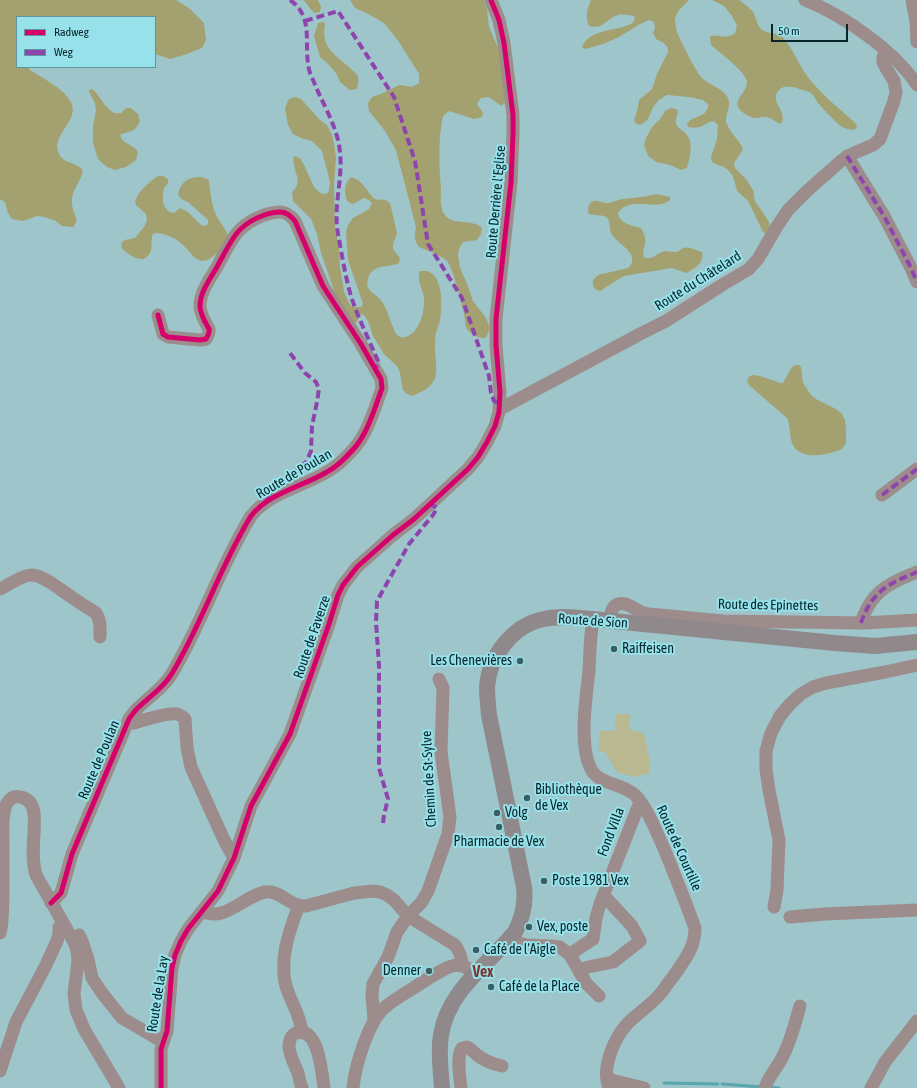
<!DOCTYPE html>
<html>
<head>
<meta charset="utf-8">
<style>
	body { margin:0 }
	#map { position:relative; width:917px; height:1088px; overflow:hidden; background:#9dc5ca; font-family:"Asap Condensed",sans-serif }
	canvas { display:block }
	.legend { position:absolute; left:16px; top:16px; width:140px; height:52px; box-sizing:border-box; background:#97e1ea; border:1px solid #5d969d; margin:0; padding:5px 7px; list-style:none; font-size:12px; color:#06262a }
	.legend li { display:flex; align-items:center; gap:8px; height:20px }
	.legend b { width:20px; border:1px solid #5d969d }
	.scale { position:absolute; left:771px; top:24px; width:77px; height:18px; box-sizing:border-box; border:2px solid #06262a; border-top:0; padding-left:5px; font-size:12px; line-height:14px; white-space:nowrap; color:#06262a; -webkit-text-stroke:3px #97e1ea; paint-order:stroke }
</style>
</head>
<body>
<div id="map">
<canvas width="917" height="1088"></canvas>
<ul class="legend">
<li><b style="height:5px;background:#d6006c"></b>Radweg</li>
<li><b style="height:5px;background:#8e44ad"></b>Weg</li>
</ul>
<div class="scale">50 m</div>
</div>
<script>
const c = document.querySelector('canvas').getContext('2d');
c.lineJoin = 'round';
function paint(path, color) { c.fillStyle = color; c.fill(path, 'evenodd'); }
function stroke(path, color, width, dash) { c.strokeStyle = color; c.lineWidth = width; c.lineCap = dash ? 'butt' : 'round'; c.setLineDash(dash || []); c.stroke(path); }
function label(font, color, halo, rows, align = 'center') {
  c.font = font + ' "Asap Condensed",sans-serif'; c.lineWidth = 4; c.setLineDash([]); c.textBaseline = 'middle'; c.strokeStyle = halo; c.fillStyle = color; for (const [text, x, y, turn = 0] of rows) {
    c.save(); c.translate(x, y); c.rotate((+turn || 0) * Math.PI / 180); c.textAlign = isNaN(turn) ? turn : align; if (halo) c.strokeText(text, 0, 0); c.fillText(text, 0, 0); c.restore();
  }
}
const green = new Path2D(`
	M616 714H629L630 730H633L644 734 650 762 649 773 634 777 617 772 605 752H599V731H615Z`);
const forest = new Path2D(`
	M0 0H176L190 9 204 23 206 40 202 48 184 55 170 59 155 54V17H17V67H28L30 70C41 77 62 88 69 99 85 121 44 136 62 158 65 162 71 162 76 165 78 166 81 168 83 170 81 181 73 189 72 199 71 206 75 215 77 221L73 227 62 226 56 221 44 217 37 216 23 221 12 219 8 213 5 202 0 199Z
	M303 0H318L321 7 320 12 315 13C310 10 308 4 303 0Z
	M350 0H484L487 10 489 27 502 57 505 103 501 106 489 97 481 98 477 104 483 113 482 117 474 119 449 111 443 116C438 140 439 165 441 189 441 195 440 202 442 208 442 211 445 216 448 218 457 225 473 219 482 228L481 234 477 240 463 242 459 249 458 255 460 268 468 286 473 301 486 318 490 328 486 338C479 339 469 334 466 327 465 323 465 318 464 314 461 301 454 271 447 261 443 256 426 250 419 247 414 240 414 236 416 227L396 150 385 131 369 111 368 103 372 97 381 94 395 87 400 85 412 87 419 83V74L399 42 384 23 370 15 355 8Z
	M591 0H689C683 6 677 11 675 19 675 23 676 28 677 32 681 42 695 70 702 78 709 85 723 88 728 98 732 106 725 114 726 122 729 131 738 139 743 148L742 151 734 163 735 168 747 180 754 192V197L756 203 762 211 769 222 770 227 766 234 763 232 748 201 737 191 733 176 728 170 724 167 715 164 712 162 711 157 717 139 718 125 715 122 713 121C701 124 703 130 688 127L687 124 690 120 704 114 708 108V104L703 100 689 97 667 95 659 100 653 107 648 119 642 124 638 125 634 121 638 107 639 100 652 89 657 74 668 52V48L664 43 656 39 653 33 655 28 654 22 649 20 640 24 619 37 603 44 585 49 582 48C587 30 612 31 626 26 628 25 630 25 632 23 634 22 634 20 635 18L634 16C629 15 623 14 618 15 605 19 604 30 589 26 585 16 587 9 591 0Z
	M712 0H739C744 4 750 8 753 12 757 18 756 24 761 29 768 35 778 32 783 38 795 51 800 69 812 82 825 98 842 110 857 125L856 128 854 130C847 129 842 128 837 123 831 117 824 110 818 103 816 100 814 96 811 93 805 90 799 89 793 87 789 86 782 86 779 90 768 101 789 112 781 124 775 122 770 116 764 117 758 117 756 120 749 116 722 102 752 93 746 79 743 70 719 52 711 45L710 38 711 36C717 34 722 38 729 36 731 36 733 34 735 33L737 26 732 16 724 6Z
	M323 22 325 24C321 47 333 53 349 67 352 70 356 73 358 76 359 81 358 84 357 89L350 90 340 82 336 73 327 63 320 57 314 36 318 23Z
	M91 89 94 90 105 105 111 111 114 113H121L126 108H131L138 114 140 121C133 135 131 129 120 135 122 144 133 144 138 152L136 160 126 167 115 170 107 167 98 159 93 143V126L96 110 95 103 89 92V90Z
	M295 97 301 99 320 120 327 125 332 135 334 144 336 158 334 184 335 226 339 249 340 266 344 292 349 303 352 307H361L363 304 348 260 346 233 348 225 353 218 369 209 372 203 369 200 364 198 353 204 348 202C343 193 344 184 351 177 361 180 364 186 370 194 372 196 373 198 375 199 380 201 383 197 390 203L397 233 393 245V249L400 258 399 263C391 267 382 265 375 269 371 272 369 274 368 279 364 293 378 293 383 303 388 312 391 323 395 332 398 337 402 339 408 336 420 330 425 311 424 298 423 289 416 280 420 271 422 271 425 271 427 271 444 276 442 308 440 321 439 325 437 329 436 333 435 338 435 344 435 349 435 359 439 374 433 382 429 389 420 392 413 396L407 394 403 390 400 373 397 366 384 354 373 336 368 321 364 315 361 314 356 323H353L337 299 321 253 317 234 311 219 293 201 292 193C293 190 296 188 297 185 300 176 291 166 294 156L300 158 304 165 314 187 320 193 327 194 329 190 330 182 322 151 312 141 301 138 293 134 288 125 285 108 289 99Z
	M671 108 676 109 678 111C678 115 675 119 676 123 676 127 681 129 684 132 695 141 690 156 687 168L681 170 670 165 656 162 648 156 644 145 646 138 652 127 660 119 665 111Z
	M158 176H163L168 179C169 184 167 184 165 187 162 191 162 203 165 207 166 209 168 210 169 212L174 213 180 208 188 212 201 225 205 226 208 224V220L188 202 181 199 178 194C179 192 179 190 180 188 185 177 200 174 209 180 210 190 211 201 214 210 217 219 224 226 228 235L219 252 208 260 201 261 195 258 185 247 176 239 164 234 157 233 153 234C149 245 156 251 144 259 135 260 126 253 121 247L122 242 125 240 135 238 144 227 147 220 146 214 136 205 135 202C139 190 148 183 158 176Z
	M656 194 670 197V200C656 212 630 195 618 213 620 224 631 225 641 228 644 233 646 238 645 244 644 249 642 252 644 257 652 261 655 254 662 252 666 250 670 252 674 252 679 252 680 250 683 248 689 246 696 250 702 252 705 262 695 269 686 273L672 268 624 276 606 287 601 291 596 290 593 286V280L598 275 628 268C643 254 616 244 611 233 609 228 611 222 607 218 604 214 594 216 589 214 587 210 588 202 594 201 598 200 604 204 609 203 614 202 617 200 622 199 633 198 645 197 656 194Z
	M796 365H799L801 367 803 383 811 395 816 399 836 409 842 414 845 420 846 430V443L842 449C829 455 801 461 793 445 789 438 791 427 787 418L750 386 747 382 748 378 752 375 760 376 780 383H783L792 367Z`);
const stream = new Path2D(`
	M664 1083 718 1084
	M722 1084 762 1087
	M769 1087 779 1088`);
const minor = new Path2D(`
	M805 0C843 15 895 51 917 85
	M912 0 916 21 917 42
	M847 156 884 216 911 268 917 282
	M500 409 640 334 666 321 722 285 749 269 758 259 776 228 788 210 807 191 842 160 854 153 873 145 880 139 894 101 896 92 894 81 886 68 883 62V58L885 50
	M882 495 917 469
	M0 589C8 585 23 575 31 575 44 575 59 589 70 596 78 602 87 607 96 613 101 620 100 629 100 637
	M593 619C590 636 590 653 589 671 586 697 579 743 590 767 597 785 623 783 635 795 648 809 655 829 663 846 674 873 685 900 695 928 695 949 684 960 673 977 668 982 665 989 660 994 651 1005 638 1013 628 1023 614 1038 601 1068 609 1088
	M609 621C610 617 611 612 613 608 620 598 632 607 639 611 642 613 645 613 649 614L723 621 864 623 917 620
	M861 623C866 607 876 592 891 584 899 579 908 576 917 572
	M128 722 134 723C144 720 168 712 177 714 181 715 183 717 185 719L187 748 191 767 224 840 231 853 234 858
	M51 903 61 893 72 854 129 719C132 715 135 710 139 707 150 696 163 688 171 675 202 624 220 566 251 516 269 493 301 487 325 473 333 469 339 464 345 458 350 453 355 448 359 442 369 428 374 410 380 394L382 388 381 379 361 344 323 286 295 221C291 216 287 212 280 212 265 212 246 222 237 233 229 243 223 256 217 267 210 279 200 292 200 306 200 314 205 322 209 329 210 333 208 335 206 339L200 340 168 337 163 334 158 315
	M299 905C289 931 278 962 287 989 292 1004 301 1017 302 1033
	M774 907 777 890 779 840 769 790 766 770V751L771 733 780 716 790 704 801 694 813 687 826 683 885 672 917 665
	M202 911C224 923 244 896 265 892 278 890 288 903 300 906 302 906 304 906 306 906L354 893 373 891 380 892 387 895 394 900 408 916 455 945C460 952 462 957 462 966
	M790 917 825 914 917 910
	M0 933C3 923 2 912 3 902 3 881 3 860 3 838 3 828 2 818 5 808 7 801 12 795 20 797 26 798 30 801 32 806 36 814 34 824 34 833 33 847 32 862 36 875L74 942 77 951 78 961 74 994 76 1010 84 1029 119 1088
	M79 935 82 941 88 959 92 978 102 993 122 1018 163 1042
	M510 938 516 942 526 945 552 946 560 947 570 955 586 983 599 996
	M570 954 593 939 596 918 600 904 640 802
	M580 970 588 967 613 962 640 941 632 926 607 899 603 897
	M374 1021 372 995 373 984 388 957 397 932 408 916 421 903 428 891 448 834 450 817 441 752 443 688 439 679
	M0 1071 16 1022 46 965 57 941 59 934V927L63 923
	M607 1079 644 1088
	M161 1088V1049L167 1031 172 968 175 955 181 941 188 929 218 891 234 858 251 806 290 734 329 624 338 595 343 585 357 567 393 535 414 519 468 469 478 457 487 442 495 426 499 412 500 392 496 345V319L511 182 513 134V115L504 43 499 20 491 0
	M302 1088C300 1083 299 1078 298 1073 295 1065 289 1055 289 1046 289 1041 291 1035 296 1033 319 1025 322 1075 324 1088
	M353 1088C355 1066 368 1023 384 1008 392 1001 402 995 412 989 424 981 436 973 449 967 456 964 463 965 469 969
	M461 1088C460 1077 456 1057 462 1048L467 1047C471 1049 474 1052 477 1055 485 1061 492 1064 502 1066
	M765 1088C768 1077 777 1068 782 1058 791 1041 795 1024 800 1006
	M871 1088 885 1062 917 1021`);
const major = new Path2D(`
	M442 1088C441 1072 438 1052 441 1035 448 990 488 965 515 932 523 917 526 904 524 887L489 715C488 705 487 696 487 687 489 656 513 625 544 619 560 615 577 618 593 619L835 643 875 646 917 642`);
const quiet = new Path2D(`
	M290 0C316 18 302 47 310 73 312 78 314 82 316 87 325 108 338 129 340 152 343 180 333 206 338 234 342 255 346 282 353 302 360 322 370 342 378 361V365L375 368
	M305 21 338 11 394 97 415 161 428 244 462 298 489 376 491 393 494 401 500 404
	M847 156 884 216 911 268 917 282
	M882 495 917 469
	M265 498 274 490 306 462 311 451 312 426 317 402 319 389 316 382 305 373 290 353
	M861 623C866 607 876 592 891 584 899 579 908 576 917 572
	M383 823 384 815 388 799 379 768V666L376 622 377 601 409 544 433 515 437 508 431 504`);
const cycleway = new Path2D(`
	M51 903 61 893 72 854 129 719C132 715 135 710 139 707 150 696 163 688 171 675 202 624 220 566 251 516 269 493 301 487 325 473 333 469 339 464 345 458 350 453 355 448 359 442 369 428 374 410 380 394L382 388 381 379 361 344 323 286 295 221C291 216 287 212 280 212 265 212 246 222 237 233 229 243 223 256 217 267 210 279 200 292 200 306 200 314 205 322 209 329 210 333 208 335 206 339L200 340 168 337 163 334 158 315
	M161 1088V1049L167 1031 172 968 175 955 181 941 188 929 218 891 234 858 251 806 290 734 329 624 338 595 343 585 357 567 393 535 414 519 468 469 478 457 487 442 495 426 499 412 500 392 496 345V319L511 182 513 134V115L504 43 499 20 491 0`);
const markers = [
	[614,649,4,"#3b5e62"],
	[520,661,4,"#3b5e62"],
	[527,798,4,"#3b5e62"],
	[497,813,4,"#3b5e62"],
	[499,827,4,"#3b5e62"],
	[544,881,4,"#3b5e62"],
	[529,927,4,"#3b5e62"],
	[476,950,4,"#3b5e62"],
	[429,971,4,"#3b5e62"],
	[491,987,4,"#3b5e62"]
];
const streetNames = [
	["Route Derrière l'Eglise",496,202,-85],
	["Route du Châtelard",698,281,-32],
	["Route de Poulan",294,474,-30],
	["Route des Epinettes",768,605,1],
	["Route de Sion",593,621,4],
	["Route de Faverze",312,637,-71],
	["Route de Poulan",99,760,-67],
	["Chemin de St-Sylve",429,779,-93],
	["Fond Villa",611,832,-69],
	["Route de Courtille",679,848,66],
	["Route de la Lay",158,994,-81]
];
const poiNames = [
	["Raiffeisen",622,649],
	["Les Chenevières",512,661,"right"],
	["Bibliothèque",535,790],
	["de Vex",535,806],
	["Volg",505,813],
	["Pharmacie de Vex",499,842,"center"],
	["Poste 1981 Vex",552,881],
	["Vex, poste",537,927],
	["Café de l’Aigle",484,950],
	["Denner",421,971,"right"],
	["Café de la Place",499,987]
];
const quarterNames = [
	["Vex",483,972]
];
paint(green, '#bab890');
paint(forest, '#a4a170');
stroke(stream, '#5aa6af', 3);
stroke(minor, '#9c8c8b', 13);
stroke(major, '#8f898b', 16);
stroke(quiet, '#8e44ad', 4, [8, 4]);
stroke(cycleway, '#d6006c', 5);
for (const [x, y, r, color] of markers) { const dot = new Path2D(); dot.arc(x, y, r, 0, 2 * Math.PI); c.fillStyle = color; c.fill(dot); stroke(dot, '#97e1ea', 1.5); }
label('14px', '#06262a', '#97e1ea', streetNames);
label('14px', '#06262a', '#97e1ea', poiNames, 'left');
label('bold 16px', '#7e3733', '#97e1ea', quarterNames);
</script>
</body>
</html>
